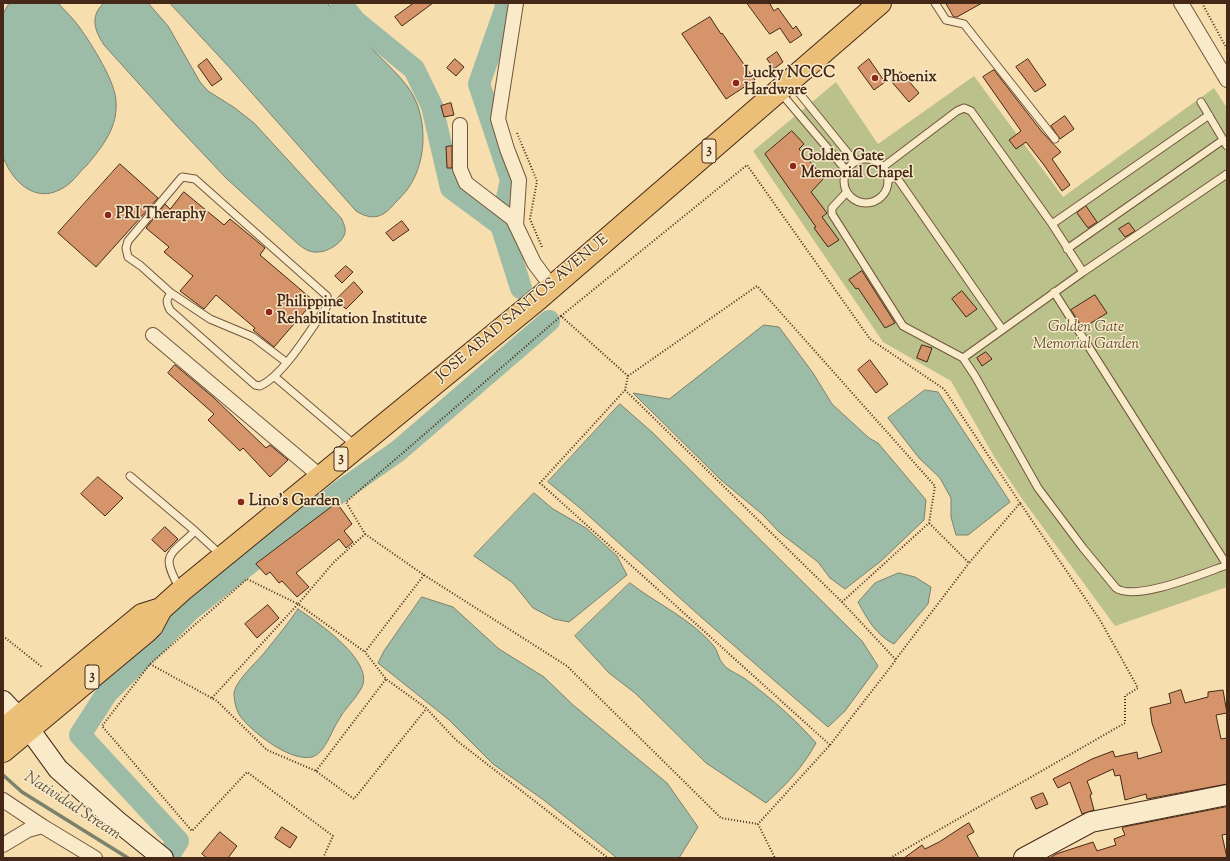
<!DOCTYPE html>
<html>
<head>
<meta charset="utf-8">
<style>
	body { margin:0 }
	#map { position:relative; width:1230px; height:861px; overflow:hidden; background:#f6deae; font-family:"Sorts Mill Goudy",serif }
	canvas { display:block }
	.frame { position:absolute; inset:0; border:4px solid #452817; pointer-events:none }
</style>
</head>
<body>
<div id="map">
<canvas width="1230" height="861"></canvas>
<div class="frame"></div>
</div>
<script>
const c = document.querySelector('canvas').getContext('2d');
c.lineJoin = 'round';
function paint(path, color) { c.fillStyle = color; c.fill(path, 'evenodd'); }
function stroke(path, color, width, dash) { c.strokeStyle = color; c.lineWidth = width; c.lineCap = dash ? 'butt' : 'round'; c.setLineDash(dash || []); c.stroke(path); }
function label(font, color, halo, rows, align = 'center') {
  c.font = font + ' "Sorts Mill Goudy",serif'; c.lineWidth = 3; c.setLineDash([]); c.textBaseline = 'middle'; c.strokeStyle = halo; c.fillStyle = color; for (const [text, x, y, turn = 0] of rows) {
    c.save(); c.translate(x, y); c.rotate((+turn || 0) * Math.PI / 180); c.textAlign = isNaN(turn) ? turn : align; if (halo) c.strokeText(text, 0, 0); c.fillText(text, 0, 0); c.restore();
  }
}
const green = new Path2D(`
	M974 76 1063 197 1214 88 1227 108V587L1115 626 1020 496 995 458 951 381 883 342 753 151 836 82 878 144Z`);
const water = new Path2D(`
	M12 3H58C65 11 74 19 80 28 92 45 115 81 116 101 118 127 103 146 87 165 81 170 76 178 70 183 41 207 15 187 3 157V14L8 5Z
	M104 3H148L168 26 200 82 208 91 235 108 254 123 342 219C343 223 346 227 345 232 344 242 328 252 318 252 311 253 304 249 298 244L226 178 176 125 104 45C95 31 89 16 104 3Z
	M170 3H327C344 21 361 38 378 55 388 65 399 75 407 86 428 113 428 159 409 187 405 193 400 198 395 203 383 218 372 221 356 211L229 67Z
	M764 325 779 327 813 373 832 404 869 438 878 443 926 500 924 520 881 561 845 589 830 578 818 562 779 532 762 514 721 480 633 393 669 399Z
	M925 390 938 392 1010 502 968 535H956L951 517V498L940 478 919 458 888 418Z
	M620 404 653 433 862 641 878 666 845 711 828 727 701 617 580 508 548 482Z
	M534 493 553 509 586 528 617 556 627 575 569 622 554 619 533 608 513 583 474 556Z
	M899 573 915 577 931 587 928 604 894 644C877 636 867 619 858 602L875 583Z
	M630 583C657 604 691 619 713 645 718 650 718 659 723 664 728 671 741 675 748 681 773 700 796 720 816 743 803 767 786 785 766 803L706 763 635 693 609 673 575 636Z
	M422 597 453 607 499 649 544 677 573 705 667 783 698 827 679 858H617L545 801 493 764 448 719 378 663 384 651Z
	M298 609C317 622 377 662 361 689 355 700 344 709 338 721 331 732 325 753 312 757 290 762 252 732 240 716 236 710 234 700 234 693 236 680 257 662 265 652 276 638 288 624 298 609Z`);
const stream = new Path2D(`
	M3 775 22 792 128 858`);
const river = new Path2D(`
	M341 3 355 21 414 69 432 106 451 188 501 225
	M506 3 505 10 479 84 511 180 501 225 521 288
	M167 858 178 841 80 735 107 693 190 610 341 491 398 451 549 321`);
const building = new Path2D(`
	M414 3H433L402 26 395 17Z
	M747 3H772L770 4 774 11 778 8 793 29 796 26 802 35 790 43 780 28 770 34Z
	M946 3H982L957 17H954Z
	M710 17 721 34 722 33 755 80 726 99 682 34Z
	M777 52 783 62 774 69 767 59Z
	M207 59 222 79 212 86 198 66Z
	M455 59 464 67 456 76 447 68Z
	M869 59 885 82 874 90 858 68Z
	M1028 59 1046 85 1035 92 1016 67Z
	M994 70 1042 132 1061 152 1052 159 1070 185 1062 191 1044 165 1026 142 1016 149 1009 140 1021 131 983 77Z
	M901 72 919 93 909 102 891 81Z
	M451 103 454 115 444 117 441 106Z
	M1065 116 1074 129 1060 139 1051 126Z
	M792 131 804 144 799 149 824 178 811 192 827 213 822 217 839 240 828 247 814 228 816 227 765 154Z
	M452 146V168H447L446 147Z
	M120 164 158 198 96 267 58 233Z
	M184 192 224 225 230 219 265 248 260 255 314 301 274 347 253 330 255 328 216 295 204 309 180 291 193 276 164 252 169 247 146 228 165 204 170 209Z
	M1086 206 1097 222 1088 228 1077 213Z
	M402 221 409 230 393 241 386 233Z
	M1129 223 1135 231 1125 237 1119 229Z
	M346 266 353 272 342 283 335 276Z
	M862 271 895 323 885 328 858 288 856 289 849 280Z
	M354 282 363 292 346 309 336 300Z
	M962 291 977 309 966 317 952 299Z
	M1095 295 1107 313 1083 328 1071 310Z
	M922 345 932 348 927 362 917 358Z
	M986 352 992 359 982 366 977 358Z
	M870 360 888 384 876 393 858 370Z
	M175 365 213 397 266 448 270 445 288 460 270 477 243 448 240 451 208 420 214 414 168 373Z
	M98 477 123 498 105 516 81 494Z
	M337 503 352 524 344 531 353 542 346 548 339 539 296 573 309 587 297 597 282 581 279 583 270 572 266 575 256 564Z
	M165 527 178 539 165 552 152 540Z
	M268 605 279 618 257 638 245 624Z
	M1181 690 1185 703 1208 697V692L1223 690 1227 713 1216 715 1221 739 1227 738V784L1147 799 1146 794 1125 800 1120 775 1115 776 1113 769 1087 781 1092 794 1090 795 1094 810 1082 814 1070 782 1058 788 1053 779 1092 759 1113 751 1115 757 1137 752 1138 759 1162 752 1152 723 1150 708 1171 703 1169 694Z
	M1043 793 1048 804 1036 809 1031 798Z
	M1227 807V834L1222 835 1227 858H1050L1056 854 1093 842 1097 851 1116 845 1114 839 1125 835 1122 828 1124 827Z
	M969 823 974 832 967 836 979 858H904L922 845 925 849 939 842Z
	M282 827 297 837 290 848 275 838Z
	M220 832 237 846 228 858H207L202 854Z`);
const path = new Path2D(`
	M1202 3 1227 49
	M517 133 537 181 530 219 542 247
	M561 316 747 165 870 339 944 389 1020 503 969 563 929 523
	M628 376 757 286 935 486 929 523 842 602
	M625 390 842 602 896 660 830 745 758 824 775 858
	M365 534 424 575 567 666 721 818 758 824
	M424 575 365 652 386 679 426 708 456 740 608 858
	M3 636 42 667
	M896 659 969 563
	M150 664 217 701 267 750 316 771 354 799 426 709
	M212 698 298 604 365 652
	M316 771 386 679
	M323 858 333 836 247 772 192 831 102 726 150 664 247 579 298 604 334 562 365 534 346 502 561 316 628 376 625 390 540 483 830 745
	M890 858 1125 723V696L1138 688 1100 620 1020 503`);
const lane = new Path2D(`
	M935 3 946 20 964 24 1055 139
	M791 83 855 162
	M780 92 846 170
	M1201 102 1227 146
	M844 181a22 22 0 1 1 44 0a22 22 0 1 1-44 0Z
	M883 167 957 111 964 108 971 111 1052 224 1083 272
	M888 181 895 175 1002 329
	M846 193 832 208V214L903 326 963 358 975 376 1038 488 1083 548 1116 588C1135 602 1204 573 1227 565
	M1052 224 1209 115
	M1067 249 1223 140
	M1054 292 1227 565
	M171 293C166 300 166 302 170 310L255 385 260 386C284 375 310 330 326 308L328 302 327 296 195 179 182 177 128 241 126 248 128 257 141 266 171 293 210 319 253 337 286 362
	M963 358 1083 272 1227 174
	M275 377 356 446
	M130 476 195 531
	M180 589C160 553 169 557 195 531L221 555`);
const street = new Path2D(`
	M1181 3 1227 80
	M460 125V169L466 183 513 219 534 263 552 287
	M516 226 519 180 507 149 498 119 516 3
	M153 335 320 476
	M3 800 42 826
	M3 845 28 830 42 826 95 858`);
const secondary = new Path2D(`
	M3 701 18 717
	M29 729 58 769 117 821 163 858
	M1024 858 1091 822 1227 795`);
const highway = new Path2D(`
	M3 730 142 615 161 609
	M3 751 147 631 152 626 161 609 181 591 538 299 880 3`);
const markers = [
	[875,78,4,"#8f2418"],
	[736,83,4,"#8f2418"],
	[793,166,4,"#8f2418"],
	[108,215,4,"#8f2418"],
	[269,312,4,"#8f2418"],
	[241,502,4,"#8f2418"]
];
const shields = [
	[709,151,14],
	[341,459,14],
	[92,677,14]
];
const shieldNames = [
	["3",709,151],
	["3",341,459],
	["3",92,677]
];
const poiNames = [
	["Lucky NCCC",744,74],
	["Hardware",744,91],
	["Phoenix",883,78],
	["Golden Gate",801,157],
	["Memorial Chapel",801,174],
	["PRI Theraphy",116,215],
	["Philippine",277,303],
	["Rehabilitation Institute",277,320],
	["Lino's Garden",249,502]
];
const streetNames = [
	["JOSE ABAD SANTOS AVENUE",523,309,-40]
];
const parkNames = [
	["Golden Gate",1086,328],
	["Memorial Garden",1086,345]
];
const waterNames = [
	["Natividad Stream",72,807,33]
];
paint(green, '#bbc18b');
paint(water, '#9dbca7');
stroke(water, '#7a816d', 1);
stroke(stream, '#7a816d', 3.5);
stroke(river, '#9dbca7', 22);
paint(building, '#d6946b');
stroke(building, '#452817', 1);
stroke(lane, '#71563d', 9);
stroke(street, '#71563d', 16);
stroke(secondary, '#452817', 22);
stroke(highway, '#452817', 24);
stroke(path, '#452817', 2, [1, 2]);
stroke(lane, '#f9eaca', 7);
stroke(street, '#f9eaca', 14);
stroke(secondary, '#f9eaca', 20);
stroke(highway, '#ebbf77', 22);
for (const [x, y, r, color] of markers) { const dot = new Path2D(); dot.arc(x, y, r, 0, 2 * Math.PI); c.fillStyle = color; c.fill(dot); stroke(dot, '#f9eaca', 1.5); }
for (const [x, y, w] of shields) { const box = new Path2D(); box.roundRect(x - w / 2, y - 12, w, 24, 3); c.fillStyle = '#f9eaca'; c.fill(box); stroke(box, '#452817', 1); }
label('bold 14px', '#452817', null, shieldNames);
label('bold 15px', '#452817', '#f9eaca', poiNames, 'left');
label('15px', '#452817', '#f9eaca', streetNames);
label('italic 15px', '#624e34', '#f9eaca', parkNames);
label('italic 16px', '#5b4d3b', '#f9eaca', waterNames);
</script>
</body>
</html>
